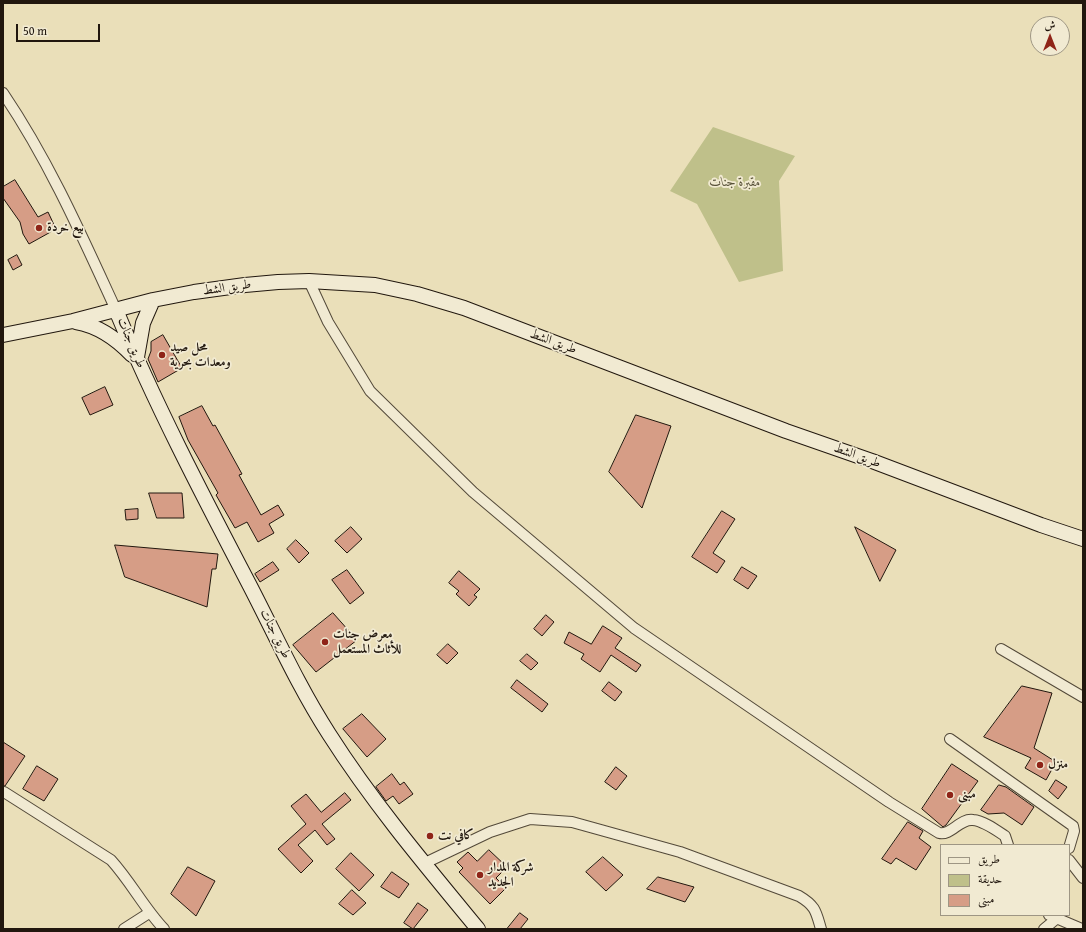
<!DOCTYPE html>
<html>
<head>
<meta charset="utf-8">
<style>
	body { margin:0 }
	#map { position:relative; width:1086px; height:932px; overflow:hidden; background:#eadfb9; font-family:"Gentium Book Plus",Amiri,serif }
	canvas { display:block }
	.frame { position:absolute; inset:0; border:4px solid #21170e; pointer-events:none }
	.legend { position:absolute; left:940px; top:844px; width:130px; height:72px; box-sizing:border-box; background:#f1ead2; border:1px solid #9e9684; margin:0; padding:5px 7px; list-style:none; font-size:12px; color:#21170e }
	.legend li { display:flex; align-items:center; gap:8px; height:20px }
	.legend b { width:20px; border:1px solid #9e9684 }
	.north { position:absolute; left:1030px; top:16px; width:40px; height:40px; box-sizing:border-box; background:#f1ead2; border:1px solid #9e9684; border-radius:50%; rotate:0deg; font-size:11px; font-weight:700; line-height:16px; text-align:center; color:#21170e }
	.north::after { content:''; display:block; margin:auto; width:14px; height:18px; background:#8f2418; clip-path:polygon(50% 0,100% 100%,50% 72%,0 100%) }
	.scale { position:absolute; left:16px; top:24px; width:84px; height:18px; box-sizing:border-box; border:2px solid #21170e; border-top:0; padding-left:5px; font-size:12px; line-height:14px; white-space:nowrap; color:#21170e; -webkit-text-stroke:3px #f1ead2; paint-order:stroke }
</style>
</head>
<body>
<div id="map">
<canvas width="1086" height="932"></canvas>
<div class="frame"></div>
<ul class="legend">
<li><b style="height:5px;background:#f1ead2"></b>طريق</li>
<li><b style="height:11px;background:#bfc08a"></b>حديقة</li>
<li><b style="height:11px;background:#d69d86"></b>مبنى</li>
</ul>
<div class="north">ش</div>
<div class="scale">50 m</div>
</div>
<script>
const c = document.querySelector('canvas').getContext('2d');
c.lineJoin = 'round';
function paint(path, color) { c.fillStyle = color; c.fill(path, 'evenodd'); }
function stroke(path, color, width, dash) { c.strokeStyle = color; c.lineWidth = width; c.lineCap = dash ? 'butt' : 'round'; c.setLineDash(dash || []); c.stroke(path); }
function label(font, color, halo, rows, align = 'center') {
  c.font = font + ' "Gentium Book Plus",Amiri,serif'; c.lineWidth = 3.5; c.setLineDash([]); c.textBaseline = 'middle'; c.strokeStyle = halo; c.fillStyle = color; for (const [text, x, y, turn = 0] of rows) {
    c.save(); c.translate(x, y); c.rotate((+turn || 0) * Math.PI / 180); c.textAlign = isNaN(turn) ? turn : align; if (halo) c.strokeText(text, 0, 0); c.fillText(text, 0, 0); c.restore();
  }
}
const green = new Path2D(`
	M713 127 795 156 779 181 783 271 739 282 697 204 670 191Z`);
const building = new Path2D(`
	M15 180 38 217 48 212 56 229 29 244 23 234 20 222 3 198V187Z
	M17 255 22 265 13 270 8 260Z
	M163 335 182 368 158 382 148 359 151 351V342Z
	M105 387 113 405 90 415 82 398Z
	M202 406 213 426 215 425 242 474 239 475 261 515 278 505 284 515 269 524 274 533 258 542 247 522 235 528 216 495 218 493 188 440 179 417Z
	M636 415 671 426 642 508 609 472Z
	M149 493H182L184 518H157Z
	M138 509V519L126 520 125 510Z
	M722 511 735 519 713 553 725 561 717 573 692 557Z
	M351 527 362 539 347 553 335 541Z
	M855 527 896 550 880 581Z
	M296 540 309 553 299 563 287 549Z
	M115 545 218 554 216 569H212L207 607 125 577Z
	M273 562 279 570 260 582 255 574Z
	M742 567 757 576 748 589 734 580Z
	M347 570 364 593 350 604 332 580Z
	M459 571 480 589 474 595 477 597 469 606 456 594 459 591 449 583Z
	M333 613 357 640 316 672 293 645Z
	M546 615 554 622 542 636 534 629Z
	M603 626 622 638 615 648 641 665 636 672 611 655 600 672 581 659 584 654 564 643 569 632 591 644Z
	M448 644 458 653 447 664 437 655Z
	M527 654 538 663 531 670 520 661Z
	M517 680 548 704 542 712 511 688Z
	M609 682 622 692 615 701 602 691Z
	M1022 686 1052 693 1034 748 1056 762 1046 780 1025 768 1031 758 984 737Z
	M362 714 386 739 367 757 343 729Z
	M3 742 25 756 5 786H3Z
	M952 764 978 781 946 825 943 827 922 809Z
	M37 766 58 779 44 801 23 789Z
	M616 767 627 776 616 790 605 782Z
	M392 774 400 785 404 782 413 794 399 804 393 796 386 801 376 787Z
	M1056 780 1067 787 1058 799 1049 791Z
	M999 785 1006 787 1034 807 1022 825 1004 813 988 814 981 810Z
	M345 793 351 800 322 824 335 839 327 845 315 830 298 845 313 861 301 873 278 849 306 824 291 806 306 794 321 812Z
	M908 822 923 831 919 838 931 847 916 870 896 858 891 864 882 859Z
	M489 850 507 867 496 878 506 888 490 904 459 872 463 868 457 862 468 852 477 861Z
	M351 853 374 875 359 891 336 869Z
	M603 857 623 875 606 891 586 872Z
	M188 867 215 881 196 916 171 894Z
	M392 872 409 884 399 898 381 887Z
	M658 877 694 887 685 902 647 889Z
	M352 890 366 903 353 915 339 904Z
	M418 903 428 910 413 929 404 923Z
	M520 913 528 919 520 929H507Z`);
const street = new Path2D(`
	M3 93C49 161 82 236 116 310
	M309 281 328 322 370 391 473 492 634 628 889 802 939 833C951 836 960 818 973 820 984 821 996 830 1005 836L1008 845
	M1001 649 1083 697
	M950 739 1073 826 1074 831 1069 848
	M4 792 111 860C131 882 144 908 164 929
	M1069 860 1083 878
	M425 863 490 832 530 819 572 822 680 852 799 896C816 906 816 912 821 929
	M1049 915 1082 929
	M124 929 149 913
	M1044 929 1056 919`);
const secondary = new Path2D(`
	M116 310C155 404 202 494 249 584 275 634 298 686 329 734 373 803 426 866 478 929
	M76 322C99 326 116 338 132 355
	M3 335 73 321 153 300 194 292 245 285 278 282 309 281 375 285 417 294 464 308 786 431 872 461 1041 525 1083 539
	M137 357 143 323 153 300`);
const markers = [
	[39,228,4,"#8f2418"],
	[162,355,4,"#8f2418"],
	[325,642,4,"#8f2418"],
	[1040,765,4,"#8f2418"],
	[950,795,4,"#8f2418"],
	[430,836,4,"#8f2418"],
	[480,875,4,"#8f2418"]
];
const parkNames = [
	["مقبرة جنات",735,183]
];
const poiNames = [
	["بيع خردة",47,228],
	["محل صيد",170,348],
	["ومعدات بحرية",170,363],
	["معرض جنات",333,635],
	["للأثاث المستعمل",333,650],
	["منزل",1048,765],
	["مبنى",958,795],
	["كافي نت",438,836],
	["شركة المدار",488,868],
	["الجديد",488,883]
];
const streetNames = [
	["طريق الشط",227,288,-8],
	["طريق الشط",553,342,20],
	["طريق جنات",131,343,67],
	["طريق الشط",857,456,20],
	["طريق جنات",275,634,63]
];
paint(green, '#bfc08a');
paint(building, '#d69d86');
stroke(building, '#21170e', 1);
stroke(street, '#534939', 12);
stroke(secondary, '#21170e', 16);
stroke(street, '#f1ead2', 10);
stroke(secondary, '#f1ead2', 14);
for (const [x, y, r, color] of markers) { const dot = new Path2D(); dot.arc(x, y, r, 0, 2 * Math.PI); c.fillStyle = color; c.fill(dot); stroke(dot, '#f1ead2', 1.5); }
label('italic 13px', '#585239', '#f1ead2', parkNames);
label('bold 13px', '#21170e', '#f1ead2', poiNames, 'left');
label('13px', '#21170e', '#f1ead2', streetNames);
</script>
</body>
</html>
